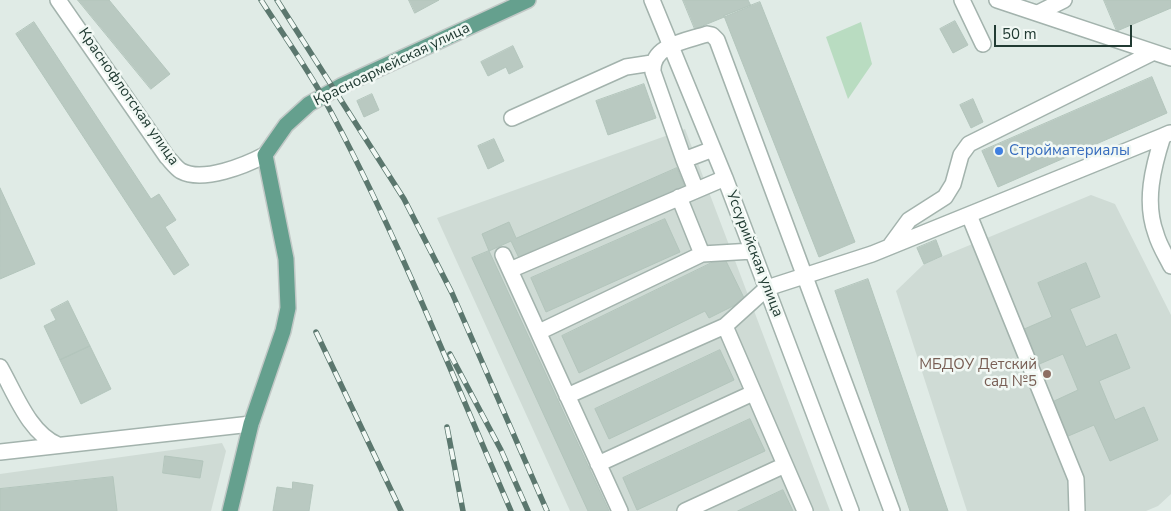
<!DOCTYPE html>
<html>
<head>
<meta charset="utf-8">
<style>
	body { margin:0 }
	#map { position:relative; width:1171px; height:511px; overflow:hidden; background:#e0ebe6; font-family:"Nunito Sans",sans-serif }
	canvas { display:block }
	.scale { position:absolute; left:994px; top:25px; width:138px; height:22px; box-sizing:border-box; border:2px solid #213b33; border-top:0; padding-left:6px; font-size:15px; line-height:18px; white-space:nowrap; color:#213b33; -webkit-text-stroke:4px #f1f8f4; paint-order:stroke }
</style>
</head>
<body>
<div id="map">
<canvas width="1171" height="511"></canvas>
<div class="scale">50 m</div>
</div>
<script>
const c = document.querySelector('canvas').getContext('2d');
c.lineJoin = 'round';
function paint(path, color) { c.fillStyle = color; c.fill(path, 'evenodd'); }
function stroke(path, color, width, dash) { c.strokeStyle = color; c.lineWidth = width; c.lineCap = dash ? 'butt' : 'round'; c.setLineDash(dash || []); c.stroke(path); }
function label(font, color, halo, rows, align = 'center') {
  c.font = font + ' "Nunito Sans",sans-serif'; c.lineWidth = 5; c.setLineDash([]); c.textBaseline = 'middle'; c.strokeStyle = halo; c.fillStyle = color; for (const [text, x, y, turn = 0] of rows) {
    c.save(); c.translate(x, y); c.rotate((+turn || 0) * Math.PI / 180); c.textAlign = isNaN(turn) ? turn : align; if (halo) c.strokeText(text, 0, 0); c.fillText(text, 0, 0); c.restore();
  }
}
const built = new Path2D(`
	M685 129 830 511H570L437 218Z
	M1091 195 1115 204 1171 315V494L1158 506 1146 511H967L896 291 924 264Z
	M222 443 226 451 211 511H0V474Z`);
const green = new Path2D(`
	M861 22 872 64 848 99 826 37Z`);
const building = new Path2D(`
	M78 0H109L170 74 151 89Z
	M409 0H439L415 13Z
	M683 0H748L751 6 695 29Z
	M1104 0H1171V8L1117 31Z
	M760 2 855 242 819 257 724 16Z
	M955 21 968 45 953 53 940 29Z
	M34 22 151 199 159 194 176 220 165 227 189 265 174 275 16 34Z
	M513 46 523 67 509 74 506 67 488 76 481 62Z
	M1152 77 1167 113 998 187 982 151Z
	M644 84 656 118 608 135 596 101Z
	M372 94 379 110 364 117 357 101Z
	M973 99 983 122 971 128 960 105Z
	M494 139 504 161 488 169 478 146Z
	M677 168 685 187 519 258 511 241 489 251 482 234 509 222 516 238Z
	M0 188 35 264 0 279Z
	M665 219 680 252 546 312 531 278Z
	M936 240 942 256 924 264 917 248Z
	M489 251 609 511H588L472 258Z
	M724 257 745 300 709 318 705 311 579 373 562 336Z
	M1086 263 1100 297 1070 309 1086 347 1116 334 1130 368 1099 381 1115 420 1144 407 1158 440 1110 461 1094 425 1066 437 1052 402 1078 390 1063 354 1037 365 1022 330 1052 317 1038 283Z
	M868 279 948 511H910L835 291Z
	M68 301 90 346 60 360 44 326 56 320 51 310Z
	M90 346 111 389 81 404 60 360Z
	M720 350 734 380 609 439 595 409Z
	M750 419 765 451 637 510 623 478Z
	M165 456 203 461 200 478 163 473Z
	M113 477 117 511H0V489Z
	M293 482 313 485 309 511H273L277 487 292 489Z
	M783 490 793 511H738Z`);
const minor = new Path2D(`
	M58 0 167 157C171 161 176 168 181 171 203 183 246 165 265 155
	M652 0 725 178 851 511
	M962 0 983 44
	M997 0 1171 58
	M1038 13 1064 0
	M512 118 626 67 652 63
	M1170 133 1163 136C1153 167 1144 202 1156 234 1159 245 1166 256 1171 266
	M713 149 684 160 653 72C651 45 686 41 707 34L712 35 717 40 892 511
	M684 160 696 190
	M679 197 702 254
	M969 215 1076 479 1077 511
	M890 246 909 220 945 197 953 184 961 155 969 144 1152 53
	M503 255 620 511
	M510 270 725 178
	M725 326 805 511
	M539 332 702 254 753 251
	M0 367C15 393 29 433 58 445
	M567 396 725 326 767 288 872 254 1163 136
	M0 452 251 424
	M598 464 753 393
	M685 511 785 465`);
const major = new Path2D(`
	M230 511 251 424 283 331 288 308 286 259 265 155 286 125 309 104 341 86 528 0`);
const rail = new Path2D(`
	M261 0C282 33 305 65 324 99 396 231 451 373 511 511
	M277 0 404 199 452 293 547 511
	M316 332 401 511
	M450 354 501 450 528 511
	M447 427 463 511`);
const markers = [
	[999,151,5,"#3f7fe0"],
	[1047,374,5,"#8d6e63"]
];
const streetNames = [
	["Красноармейская улица",392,65,-26],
	["Краснофлотская улица",128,97,55],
	["Уссурийская улица",754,254,69]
];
const shopNames = [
	["Стройматериалы",1009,151]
];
const educationNames = [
	["МБДОУ Детский",1037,365],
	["сад №5",1037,382]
];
paint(built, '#cfdbd5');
paint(green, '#b9dcc1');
paint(building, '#b9c9c1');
stroke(building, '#b3c5bc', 1);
stroke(minor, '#a3b3ad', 18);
stroke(major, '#c1c8c6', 18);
stroke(minor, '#fff', 15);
stroke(major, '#65a08e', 15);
stroke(rail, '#5b776e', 5.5);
stroke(rail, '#f1f8f4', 4, [11]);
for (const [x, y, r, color] of markers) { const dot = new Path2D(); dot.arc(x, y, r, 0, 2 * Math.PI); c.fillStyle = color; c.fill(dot); stroke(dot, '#f1f8f4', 2); }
label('15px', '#213b33', '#f1f8f4', streetNames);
label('15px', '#366cbe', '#f1f8f4', shopNames, 'left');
label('15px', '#785e54', '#f1f8f4', educationNames, 'right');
</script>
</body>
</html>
